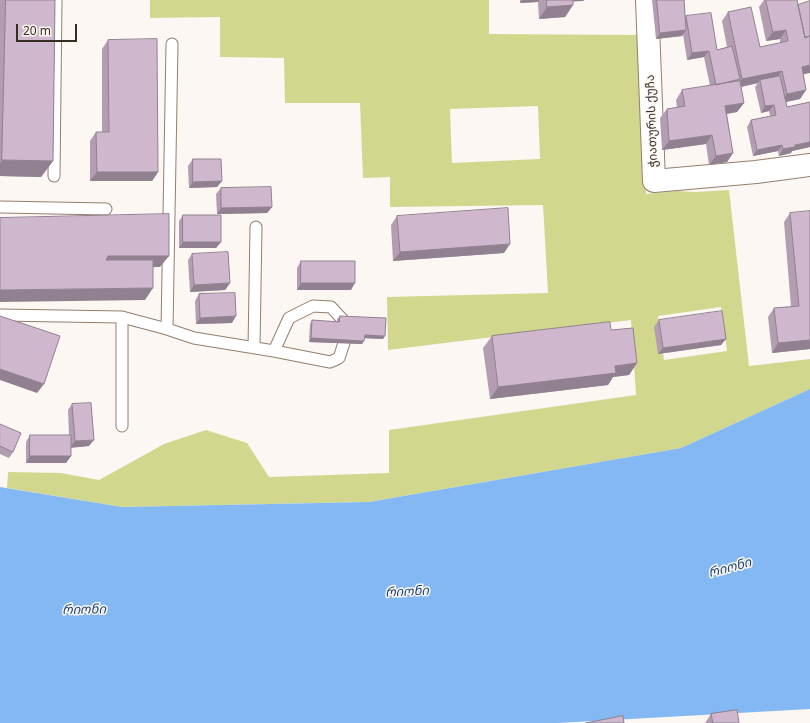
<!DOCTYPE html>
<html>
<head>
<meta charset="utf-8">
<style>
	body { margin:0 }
	#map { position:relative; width:810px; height:723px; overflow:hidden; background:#fcf7f3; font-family:"Noto Sans",sans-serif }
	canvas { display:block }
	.scale { position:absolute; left:16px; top:24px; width:61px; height:18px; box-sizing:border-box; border:2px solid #352c24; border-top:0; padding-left:5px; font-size:12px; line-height:14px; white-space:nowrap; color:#352c24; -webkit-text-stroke:3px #fcf7f3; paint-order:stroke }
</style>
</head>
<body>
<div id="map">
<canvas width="810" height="723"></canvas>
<div class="scale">20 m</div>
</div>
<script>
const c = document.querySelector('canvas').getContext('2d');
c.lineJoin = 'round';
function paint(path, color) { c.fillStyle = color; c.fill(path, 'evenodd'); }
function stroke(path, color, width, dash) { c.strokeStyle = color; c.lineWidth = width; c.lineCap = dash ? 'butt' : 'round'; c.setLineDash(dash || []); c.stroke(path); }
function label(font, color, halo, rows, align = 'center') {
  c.font = font + ' "Noto Sans","Noto Sans Georgian",sans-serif'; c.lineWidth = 3; c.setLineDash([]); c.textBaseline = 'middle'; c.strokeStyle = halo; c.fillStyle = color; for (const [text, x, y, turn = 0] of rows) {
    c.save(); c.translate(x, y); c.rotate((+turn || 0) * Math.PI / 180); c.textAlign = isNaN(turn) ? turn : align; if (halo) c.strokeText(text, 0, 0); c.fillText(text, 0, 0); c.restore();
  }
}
const green = new Path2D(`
	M150 0H489V34L642 35 646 194 676 191 695 192 729 190 749 366 810 359V389L681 448 369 502 122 507 7 488 8 472 61 473 99 480 164 444 206 430 247 443 269 477 389 473V430L636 395 631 320 388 350 387 297 548 293 543 205 390 207V177L363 178 360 103H285L284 58 220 57V17L150 18ZM538 106 540 159 452 163 450 109ZM721 307 727 351 664 360 658 316Z`);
const water = new Path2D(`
	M810 389V709L558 723H0V487L122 507 369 502 681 448Z`);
const lane = new Path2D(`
	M54 176 56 0
	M0 207 106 209
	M0 315 122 317 167 329 194 338 274 351 330 362 339 358 344 343
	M122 317V426
	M167 329 172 44
	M254 348 256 227
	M274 351 289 318 313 306 331 307 343 320`);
const street = new Path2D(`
	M647 0 654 181 756 172 810 165`);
const wall = new Path2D(`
	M0 0H55L53 161 41 177 0 176Z
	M520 0H584L583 1H573V5L565 17 539 19 538 2 520 3Z
	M652 0H684L685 17 686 16 717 50 727 47 722 21 728 12 760 47 780 43V39L766 41 759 7 764 0H797L798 5 810 1 803 74 806 90 800 99 786 102 787 107 810 102V147L792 151 791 153 779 156 778 151 753 156 747 127 751 120 770 116 769 111 761 113 755 87 758 83 741 87 744 103 737 112 727 114 733 153 727 162 709 165 706 144 662 150 660 118 667 109 677 108 676 100 682 90 710 86 704 57 687 60 683 34 682 36 656 39Z
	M108 40 158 172 152 181H90V141L96 132H102V49Z
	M193 159 222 181 217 187 189 188 188 166Z
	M221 188 272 207 267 213 217 214 216 194Z
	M790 213 810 349 772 353 768 317 774 308 791 307 784 222Z
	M183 215 221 242 216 248H179V221Z
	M397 216 504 253 393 261 391 225Z
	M192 254 230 283 225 290 190 292 188 260Z
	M301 261 351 290H297V268Z
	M199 294 232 323 196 324 195 301Z
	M340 316 383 339 364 338 362 344 309 342 310 324 312 320 337 322V319Z
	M659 320 726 339 721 345 658 354 654 327Z
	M611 330 637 363 629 375 613 377 608 385 490 399 483 348 492 336Z
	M72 404 89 446 71 447V456L66 463H26V442L30 435H69L68 410Z
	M0 424 13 452 9 458 0 454Z
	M711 714 739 723H705Z`);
const shadedWall = new Path2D(`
	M522 0H539L538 2 520 3Z
	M566 0H584L583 1 564 2Z
	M573 5 565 17 539 19 547 7Z
	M686 30 682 36 656 39 660 33Z
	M786 30 780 39 766 41 773 32Z
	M709 51 704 57 687 60 692 53Z
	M810 65V73L795 76 802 67Z
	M782 71 775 80H760L758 83 736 88 742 79Z
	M806 90 800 99 780 103 787 94Z
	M744 103 737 112 719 115 725 106Z
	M774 105 769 111 761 113 765 106Z
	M712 135 706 144 662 150 669 141Z
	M810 142V147L792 151 791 153 779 156 783 149 795 145Z
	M782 145 778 151 753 156 757 150Z
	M733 153 727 162 709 165 716 156Z
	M2 160 53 161 41 177 0 176V163Z
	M97 172H158L152 181H90Z
	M222 181 217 187 189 188 193 182Z
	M272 207 267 213 217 214 221 208Z
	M183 242H221L216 248H179Z
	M510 244 504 253 393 261 400 252Z
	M108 256H169L160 267 99 268Z
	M230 283 225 290 190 292 194 285Z
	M301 283H355L351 290H297Z
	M153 288 145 300 0 302V290Z
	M236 316 232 323 196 324 200 318Z
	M365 335 385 336 383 339 362 338Z
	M311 338 364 341 362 344 309 342Z
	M726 339 721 345 658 354 663 348Z
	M810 340V349L772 353 778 343Z
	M637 363 629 375 613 377 608 385 490 399 498 387 615 366Z
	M0 369 44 384 37 393 0 380Z
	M94 440 89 446 70 448 75 441Z
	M30 456H71L66 463H26Z`);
const building = new Path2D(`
	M6 0H55L53 161 2 160Z
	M547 0H573V5L547 7Z
	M657 0H684L686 30 660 33Z
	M766 0H797L805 38 810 36V65L802 67 806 90 787 94 782 71 742 79 728 12 751 7 760 47 788 41 786 30 773 32Z
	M810 1V36L805 37 798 5Z
	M711 13 717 50 732 46 740 79 716 85 709 51 692 53 686 16Z
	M157 39 158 172H97L96 132H109L108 40Z
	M780 76 787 107 810 102V142L795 145V147L783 149 782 145 757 150 751 120 776 115 774 105 765 106 760 80Z
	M740 81 744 103 725 106 733 153 716 156 712 135 669 141 667 109 685 106 682 90Z
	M193 159H221L222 181 193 182Z
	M271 187 272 207 221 208V188Z
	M508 208 510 244 400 252 397 216Z
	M810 211V340L778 343 774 308 799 306 790 213Z
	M169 214V256H108L106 260H153V288L0 290V218Z
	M183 215H221V242H183Z
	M228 252 230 283 194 285 192 254Z
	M301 261H355V283H301Z
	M235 293 236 316 200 318 199 294Z
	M722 311 726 339 663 348 659 320Z
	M0 316 60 336 44 384 0 369Z
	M340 316 386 318 385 336 365 335 364 341 311 338 312 320 339 322Z
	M610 322 611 330 633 328 637 363 615 366 616 373 498 387 492 336Z
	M91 403 94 440 75 441 72 404Z
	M0 424 21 433 13 452 0 446Z
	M30 435H71V456H30Z
	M737 710 739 723H713L711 714Z
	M623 716 624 723H586Z`);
const streetNames = [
	["ჭიათურის ქუჩა",652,121,-92]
];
const waterNames = [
	["რიონი",730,568,-15],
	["რიონი",407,592,-3],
	["რიონი",84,610,-1]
];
paint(green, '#d1d88e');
paint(water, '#84b8f3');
stroke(lane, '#947e6b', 13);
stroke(street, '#947e6b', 24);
stroke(lane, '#fff', 11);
stroke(street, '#fff', 22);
paint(wall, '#b29eb0');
paint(shadedWall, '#918190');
paint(building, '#cfb8cd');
stroke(building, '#918190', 1);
label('12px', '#352c24', '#fcf7f3', streetNames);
label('italic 13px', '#184473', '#fcf7f3', waterNames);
</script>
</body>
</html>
